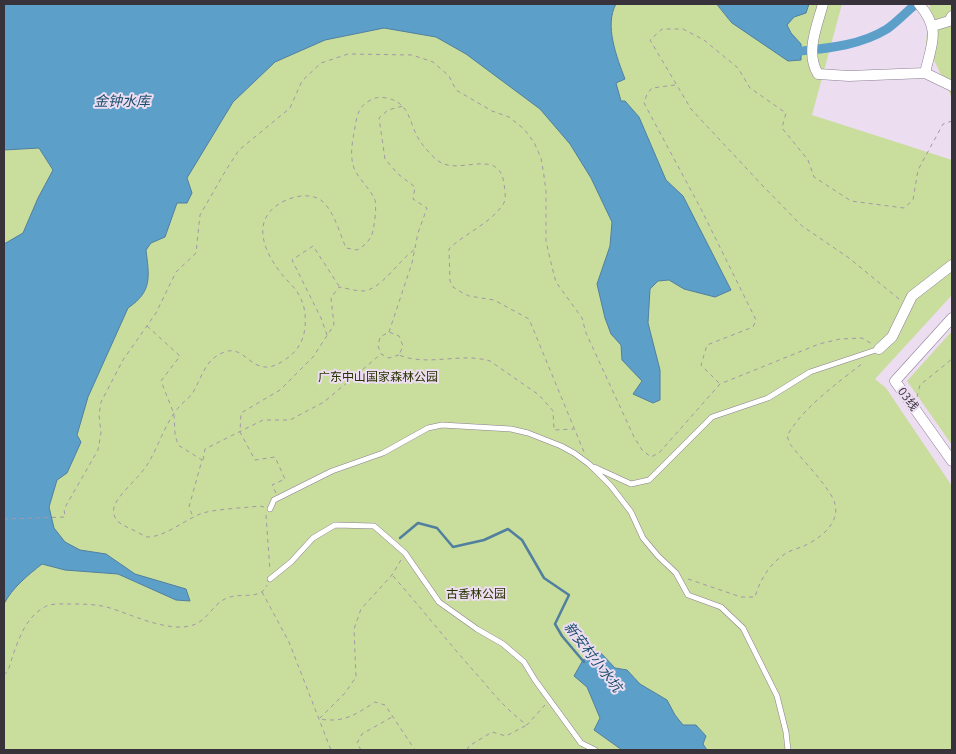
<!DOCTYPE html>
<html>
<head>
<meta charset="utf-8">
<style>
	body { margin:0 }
	#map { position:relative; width:956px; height:754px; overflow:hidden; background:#ecddf1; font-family:Ubuntu,sans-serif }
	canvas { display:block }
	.frame { position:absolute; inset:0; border:5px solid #38323a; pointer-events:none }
</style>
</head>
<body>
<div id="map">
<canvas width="956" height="754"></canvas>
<div class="frame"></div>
</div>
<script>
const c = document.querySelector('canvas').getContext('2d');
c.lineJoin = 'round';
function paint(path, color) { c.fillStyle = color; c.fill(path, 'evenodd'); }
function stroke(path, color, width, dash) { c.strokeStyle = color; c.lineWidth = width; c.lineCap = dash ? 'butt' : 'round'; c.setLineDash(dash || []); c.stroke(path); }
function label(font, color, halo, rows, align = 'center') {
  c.font = font + ' Ubuntu,"Noto Sans SC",sans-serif'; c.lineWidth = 4; c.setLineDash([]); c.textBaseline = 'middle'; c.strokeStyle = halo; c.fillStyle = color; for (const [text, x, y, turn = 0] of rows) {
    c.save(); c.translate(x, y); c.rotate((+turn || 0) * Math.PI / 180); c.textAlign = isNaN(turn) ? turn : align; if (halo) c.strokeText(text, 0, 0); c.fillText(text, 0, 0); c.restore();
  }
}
const green = new Path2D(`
	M4 4H842L812 115 952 160V295L875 379 886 388 952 486V750H4Z
	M930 4H952V98L926 43Z
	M952 331V445L907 381Z`);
const water = new Path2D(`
	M4 4H616C604 25 617 58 625 79L616 83 621 101H625L639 117 666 180 683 196 731 290 715 297 684 289 669 280 658 281 650 289 648 323 660 370V400L653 403 633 394 642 381 622 360 621 345 611 334 605 318 597 284 610 246 612 222 591 178 570 144 540 109 466 54 436 37 384 28 325 40 275 62 233 102 187 178 192 193 187 203H177L165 237 151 243 146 250C149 276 153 291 128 308L88 397 77 435 81 442 67 473 57 480 49 507 54 528 65 542 80 550 106 554 135 574 186 589 190 601 176 600 118 574 65 570 42 564C28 575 12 588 4 604V244L23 233 38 198 53 170 39 148 4 150Z
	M717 4H809L806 13 794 17 787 25 791 33 801 44V60L788 61 732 23Z
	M600 652 615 668 627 670 640 684 667 700 675 715 683 725H696L706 736 703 744 707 750H622L594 730 600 718 587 687 574 676 583 660Z`);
const stream = new Path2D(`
	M400 538 418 523 437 528 453 547 484 540 508 529 522 540 544 578 569 595 555 624 562 636 584 662`);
const canal = new Path2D(`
	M801 51C830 48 861 45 887 29 897 22 906 12 916 4`);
const path = new Path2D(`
	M675 85 652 88 647 94 644 103 701 209 756 320 753 327 707 345 701 365 720 384
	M899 299 849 258 802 226 761 184 691 109 650 40 662 29H683L704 40 738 68 750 88 786 113 782 128 808 160 814 177 851 201 904 208 913 200 918 170 943 124 952 121
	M147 326 180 356 161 381 174 414 175 434 178 445 202 460 189 507 193 517
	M389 332 412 263 418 233 427 208 413 199 415 187 398 174 385 159 379 118 388 110 403 106
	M327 335 321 318 292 260 313 246 339 286
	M399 355 389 358 381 354 378 346 380 337 389 332 399 336 403 346 399 355C428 367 461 352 490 361L539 395 553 411 554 430 574 429
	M917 397 920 385 952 359
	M203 460 205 449 263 420H290L324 402 381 354
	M276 493 272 485 285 479 275 457 255 460 240 432 241 413 280 390 313 357 334 325 331 298 339 287C346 288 355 291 363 291 381 290 398 261 414 250
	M264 507 260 506C244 508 213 509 200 514 185 520 164 537 148 537 143 536 136 531 131 529 125 526 119 524 116 519 113 515 113 509 115 504 124 488 141 477 150 460 159 444 167 420 179 407 183 402 188 399 192 394 202 378 204 361 222 353 247 341 251 382 283 361 296 353 303 343 305 328 306 316 305 306 299 295 294 286 286 280 280 272 265 252 252 224 276 206 288 197 309 191 322 201 334 211 340 234 346 248L357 250C363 247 367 243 371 237 374 231 377 207 375 200 370 188 359 180 354 168 349 154 353 140 355 127 357 116 358 107 369 101 375 97 380 97 387 98 413 104 408 126 422 144 428 151 435 161 444 164 464 172 500 149 504 184 505 191 507 200 502 206 488 225 465 233 449 249L450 281 453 287 461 292 469 296 494 300 529 319 584 452
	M266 515 270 571
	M4 519 65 517 64 509 98 450 101 433 99 415 101 402 123 360 156 313 176 272 196 253 200 215 226 170 239 150 290 108 302 81 321 63 348 54 412 55 433 62 449 76 456 90 492 111 509 117 524 129 534 142 541 158 544 176 546 191V241L552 267 556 282 582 318 586 333 634 437 642 450 651 457 659 453 720 384 819 344 840 339 862 338 872 344
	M401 560 392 575 361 609 354 629 356 677 345 693 319 719C344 723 355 715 375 702L385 705 415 750
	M393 576C423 610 450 645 481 679 495 696 509 712 527 725L545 705
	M688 579 741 597H755C759 582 769 565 782 556 789 550 798 549 806 545 826 535 845 517 831 495 820 477 803 461 790 444L787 436C803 407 838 383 864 362
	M262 592 289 642 331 750
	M4 675C10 669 10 664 13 655 19 638 26 618 43 608 50 603 60 604 68 604 82 604 97 604 110 608 132 615 152 625 176 627 210 629 208 603 230 597 243 593 261 600 267 585
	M361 750 357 743 362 734 392 717
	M467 750 469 746 492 732 506 736 527 725`);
const lane = new Path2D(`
	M594 467 631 484 649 480 712 417 768 398 810 372 879 349
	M270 509 274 500 332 471 383 453 428 428 442 425 511 429 528 433 561 446 574 453 589 464 611 486 631 512 643 538 658 556 676 573 688 595 721 607 743 628 777 696 786 732 788 750
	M270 579 291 562 313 538 335 525 374 526 405 553 439 602 477 629 503 644 524 662 535 680 581 743 595 750`);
const street = new Path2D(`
	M823 4C817 26 805 53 818 74L849 76 925 73 952 86
	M919 4C941 30 932 42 925 73
	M933 26 949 21 952 16
	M952 318 895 381 952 461
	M879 349 892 337 912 296 952 265`);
const parkNames = [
	["广东中山国家森林公园",378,377],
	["古香林公园",476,594]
];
const streetNames = [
	["03线",908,399,53]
];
const waterNames = [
	["金钟水库",122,101],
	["新安村小水坑",593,657,52]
];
paint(green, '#c9dd9c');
paint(water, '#5ca0ca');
stroke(water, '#517f9f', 1);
stroke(stream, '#517f9f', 2.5);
stroke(canal, '#5ca0ca', 9);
stroke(lane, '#8c7f92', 6);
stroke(street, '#8c7f92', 11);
stroke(path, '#a398a7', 1, [4, 4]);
stroke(lane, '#fff', 5);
stroke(street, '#fff', 10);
label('12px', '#283300', '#ecddf1', parkNames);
label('12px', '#38323a', '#ecddf1', streetNames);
label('italic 14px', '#1b4f6d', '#ecddf1', waterNames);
</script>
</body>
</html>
